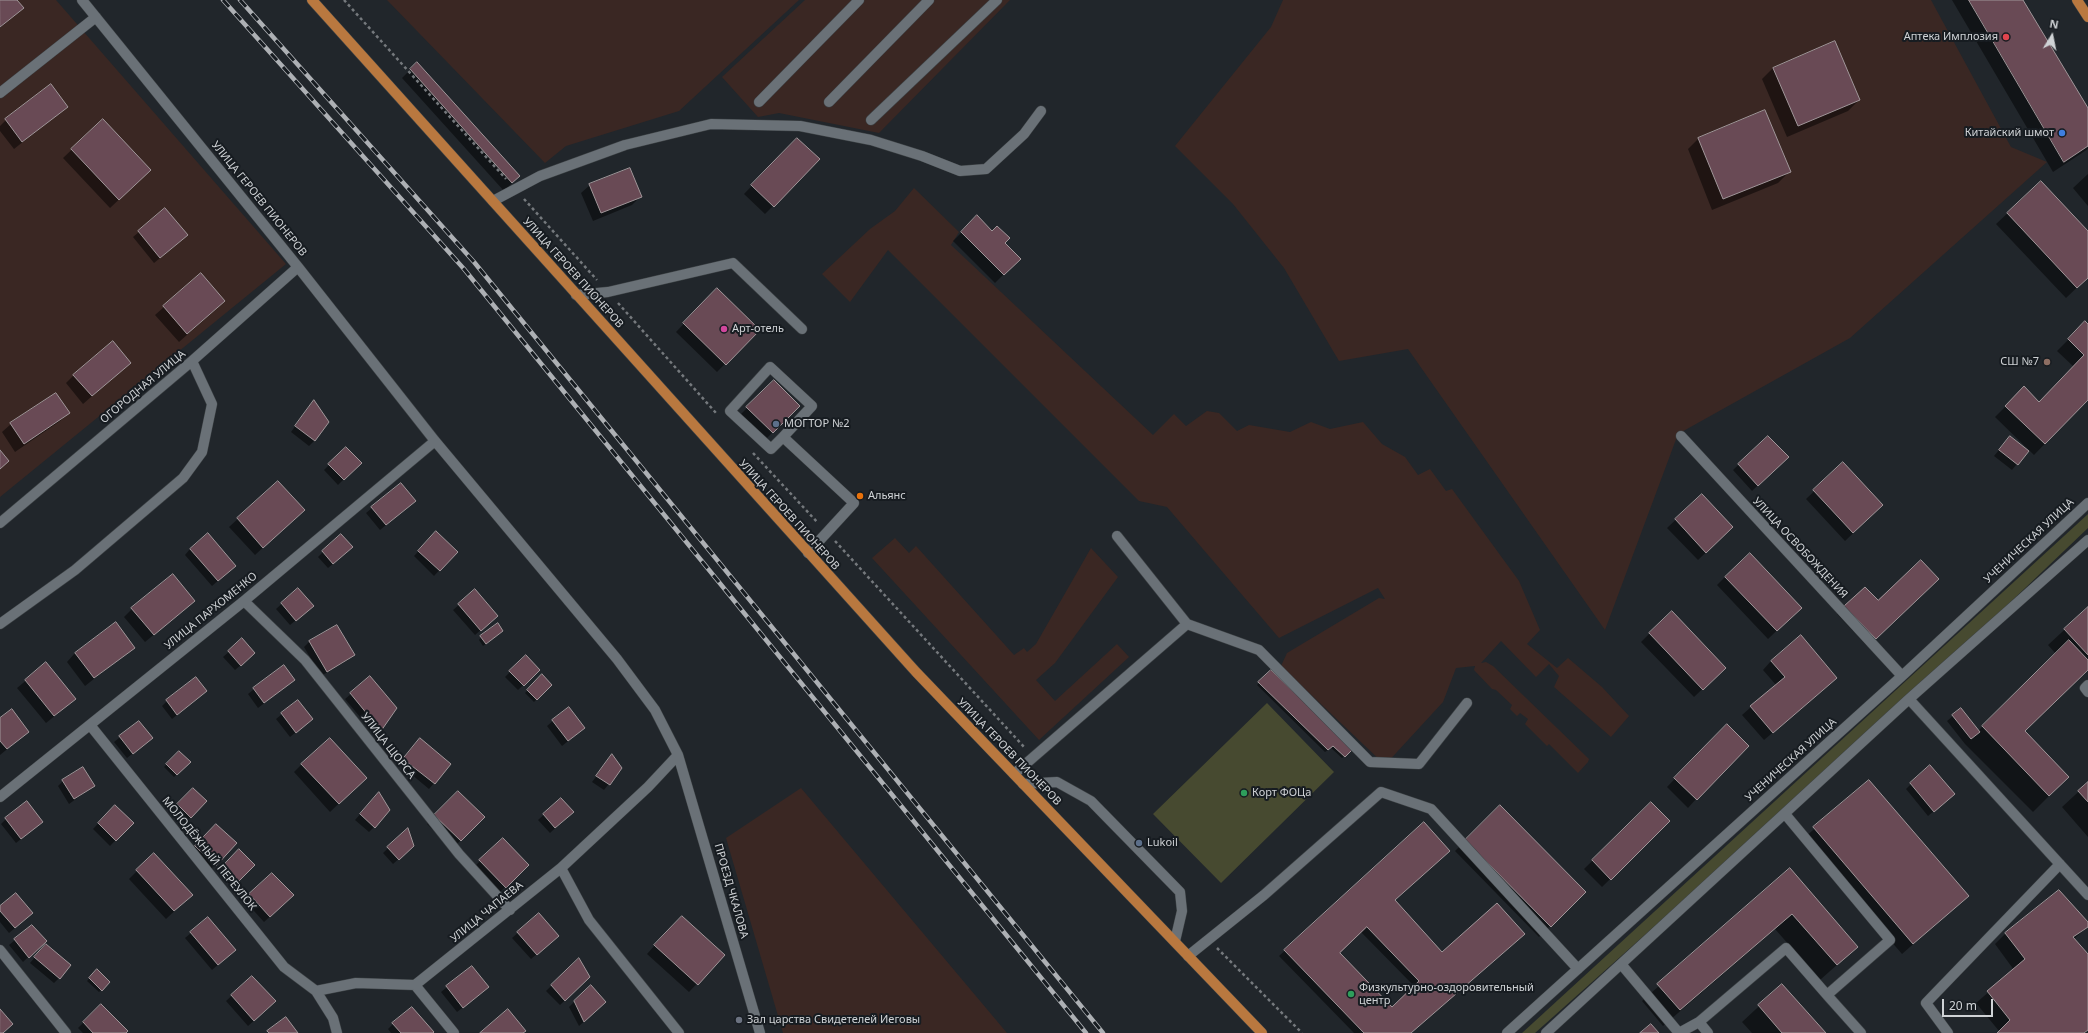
<!DOCTYPE html>
<html>
<head>
<meta charset="utf-8">
<style>
	body { margin:0 }
	#map { position:relative; width:2088px; height:1033px; overflow:hidden; background:#21262b; font-family:"Noto Sans",sans-serif }
	canvas { display:block }
	.north { position:absolute; left:2032px; top:16px; width:40px; height:40px; -webkit-text-stroke:3px #171c21; paint-order:stroke; rotate:10deg; font-size:11px; font-weight:700; line-height:16px; text-align:center; color:#cfd2d5 }
	.north::after { content:''; display:block; margin:auto; width:14px; height:18px; background:#cfd2d5; clip-path:polygon(50% 0,100% 100%,50% 72%,0 100%) }
	.scale { position:absolute; left:1942px; top:999px; width:51px; height:18px; box-sizing:border-box; border:2px solid #cfd2d5; border-top:0; padding-left:5px; font-size:12px; line-height:14px; white-space:nowrap; color:#cfd2d5; -webkit-text-stroke:3px #171c21; paint-order:stroke }
</style>
</head>
<body>
<div id="map">
<canvas width="2088" height="1033"></canvas>
<div class="north">N</div>
<div class="scale">20 m</div>
</div>
<script>
const c = document.querySelector('canvas').getContext('2d');
c.lineJoin = 'round';
function paint(path, color) { c.fillStyle = color; c.fill(path, 'evenodd'); }
function stroke(path, color, width, dash) { c.strokeStyle = color; c.lineWidth = width; c.lineCap = dash ? 'butt' : 'round'; c.setLineDash(dash || []); c.stroke(path); }
function label(font, color, halo, rows, align = 'center') {
  c.font = font + ' "Noto Sans",sans-serif'; c.lineWidth = 4; c.setLineDash([]); c.textBaseline = 'middle'; c.strokeStyle = halo; c.fillStyle = color; for (const [text, x, y, turn = 0] of rows) {
    c.save(); c.translate(x, y); c.rotate((+turn || 0) * Math.PI / 180); c.textAlign = isNaN(turn) ? turn : align; if (halo) c.strokeText(text, 0, 0); c.fillText(text, 0, 0); c.restore();
  }
}
const industrial = new Path2D(`
	M0 0H56L286 264 0 497Z
	M387 0H799L679 111 566 146 545 163Z
	M805 0H1010L879 133 779 113 758 117 722 77Z
	M1283 0H1931L2011 147 2047 162 1850 338 1678 434 1605 630 1408 349 1339 361 1284 268 1233 204 1175 146 1271 27Z
	M914 188 959 232 951 245 1153 435 1174 414 1186 426 1207 411 1219 413 1237 431 1249 425 1290 432 1311 422 1330 429 1363 422 1382 444 1405 457 1418 475 1430 469 1446 491 1452 489 1519 581 1540 630 1527 644 1557 668 1568 658 1602 687 1629 716 1611 737 1554 687 1559 676 1549 664 1536 677 1501 641 1481 663 1486 662 1493 666 1589 759 1588 762 1578 773 1549 744 1547 746 1525 724 1528 719 1520 713 1517 716 1510 709 1512 705 1496 690 1492 689 1474 670 1475 666 1456 668 1443 702 1385 765 1281 666 1287 653 1379 598 1385 599 1378 588 1279 638 1167 507 1139 501 888 250 850 302 822 274 870 229 895 211Z
	M895 538 909 553 916 546 1014 655 1024 648 1027 652 1036 644 1091 548 1118 577 1055 663 1036 680 1055 701 1117 644 1129 657 1039 740 872 558Z
	M801 788 1007 1033H783L726 838Z`);
const green = new Path2D(`
	M2088 514V528L1909 699 1535 1033H1522Z
	M1267 703 1334 772 1221 883 1153 814Z`);
const shadow = new Path2D(`
	M0 0H16L22 8 0 28Z
	M1952 0H2022L2088 110V149L2053 172Z
	M417 63 519 176 504 191 402 78Z
	M1773 68 1859 100 1848 111 1787 137 1762 79Z
	M67 107 14 149 0 131V126L6 120Z
	M103 120 142 178 110 208 63 158Z
	M1699 138 1789 172 1778 183 1712 210 1688 149Z
	M797 139 773 206 765 214 744 194Z
	M2088 174V206L2073 188Z
	M2041 182 2088 232V277L2066 298 1996 224Z
	M590 185 640 197 632 205 593 221 581 193Z
	M165 210 181 241 154 263 133 237Z
	M977 217 1019 259 995 283 953 241Z
	M201 274 216 309 179 342 155 315Z
	M717 289 758 330 717 372 676 332Z
	M2085 323 2088 326V399L2034 455 1995 417 2024 388 2039 403 2074 367 2057 351Z
	M130 363 83 404 66 383 74 375Z
	M774 381 799 406 764 441 739 416Z
	M56 394 69 413 60 421 15 452 2 432 11 424Z
	M309 407 315 440 309 446 291 432Z
	M1768 437 1787 457 1752 491 1733 470Z
	M2010 437 2027 451 2012 470 1994 456Z
	M346 448 360 463 338 485 324 470Z
	M1843 464 1874 513 1845 541 1806 499Z
	M278 482 295 518 255 555 229 527Z
	M401 484 415 501 380 530 366 513Z
	M1702 495 1724 535 1698 560 1667 528Z
	M436 533 456 552 434 576 414 556Z
	M190 549 229 571 212 586 185 555Z
	M323 552 346 553 328 568 318 557Z
	M1725 577 1792 616 1768 639 1717 585Z
	M1930 587 1867 646 1837 614 1845 606 1878 601Z
	M298 589 307 611 290 625 276 609Z
	M475 591 491 621 475 635 453 610Z
	M2088 608V670L2024 731 2068 777 2033 812 1965 744 1947 721 1961 709 1978 731 2056 654 2048 645Z
	M132 609H185L145 642 124 617Z
	M336 626 354 655 348 660 321 676 304 647 309 642Z
	M500 633 483 646 479 640 481 637Z
	M1650 633 1716 676 1694 697 1641 642Z
	M242 640 249 658 235 670 223 657Z
	M133 648 85 686 67 662 75 653Z
	M526 656 539 670 518 690 505 677Z
	M1771 661 1828 686 1764 740 1742 715 1776 685 1763 670Z
	M46 664 66 707 46 723 17 688Z
	M283 666 294 680 258 708 248 694Z
	M1271 672 1350 751 1342 758 1331 748 1325 752 1257 685Z
	M542 676 551 685 534 702 525 693Z
	M370 678 395 708 375 735 345 699Z
	M206 691 172 719 162 706 167 701Z
	M298 701 312 719 290 737 276 719Z
	M568 708 578 733 562 746 547 726Z
	M0 719 28 732 0 755Z
	M139 722 146 743 127 758 114 742Z
	M1719 733 1696 799 1688 808 1667 787Z
	M415 745 450 764 429 789 399 764Z
	M179 752 189 762 174 777 164 767Z
	M612 756 621 768 604 790 592 782Z
	M302 764 357 786 330 812 294 772Z
	M63 781 94 786 69 804 58 786Z
	M1868 781 1968 896 1902 954 1803 839Z
	M2088 783V837L2062 807Z
	M1911 784 1948 799 1928 816 1906 789Z
	M193 789 206 801 185 823 172 810Z
	M458 792 484 817 452 849 427 824Z
	M374 799V827L369 832 355 820Z
	M561 799 567 817 550 833 538 820Z
	M1651 803 1669 821 1602 887 1584 869Z
	M115 806 132 823 110 846 93 829Z
	M1500 807 1584 892 1539 937 1455 851Z
	M6 819 36 827 16 843 1 824Z
	M1424 823 1394 900 1442 954 1410 1033H1354L1279 956ZM1361 932 1414 986 1392 1008 1339 953Z
	M216 825 235 843 210 870 190 852Z
	M407 830 413 846 393 864 383 853Z
	M503 839 528 865 500 892 475 866Z
	M239 851 254 865 232 887 218 872Z
	M1790 870 1857 947 1820 980 1775 929 1663 1026 1642 1001Z
	M137 871 183 903 166 919 129 879Z
	M272 874 287 901 264 922 244 900Z
	M0 907 27 918 9 933 0 922Z
	M539 914 552 941 531 959 512 938Z
	M208 919 229 955 212 970 185 938Z
	M2088 923V926L2074 939 2088 956V1030L2085 1033H1998L1999 1031 1976 1003 2014 970 1995 944 2006 933Z
	M673 925 723 956 689 992 647 954Z
	M32 926 40 946 23 962 9 945Z
	M41 950 59 978 54 983 30 963Z
	M579 959 589 977 560 1005 546 991Z
	M472 967 483 992 457 1012 441 992Z
	M97 970 109 982 99 992 87 981Z
	M252 977 269 1007 248 1026 226 1001Z
	M1782 985 1824 1033H1752L1742 1022Z
	M575 1001 600 1007 579 1026 569 1007Z
	M101 1005 125 1033H83L78 1028Z
	M393 1024 432 1033H391L388 1029Z`);
const building = new Path2D(`
	M0 0H17L24 8 0 27Z
	M1969 0H2023L2088 108V146L2064 162Z
	M1835 41 1860 100 1798 126 1773 68Z
	M417 62 520 176 512 183 410 69Z
	M51 84 68 107 22 142 5 119Z
	M1765 110 1791 172 1723 199 1698 138Z
	M103 119 151 170 119 200 71 149Z
	M797 138 820 159 774 207 751 185Z
	M630 168 642 197 601 213 589 184Z
	M2041 181 2088 231V278L2077 288 2007 213Z
	M165 208 188 235 160 258 138 231Z
	M977 215 992 231 997 226 1010 238 1005 243 1021 259 1004 275 961 232Z
	M201 273 225 301 187 334 163 306Z
	M717 288 760 330 726 365 683 323Z
	M2085 321 2088 324V400L2045 444 2005 406 2024 386 2039 402 2084 355 2068 339Z
	M113 341 131 363 92 396 73 375Z
	M774 380 800 406 773 433 746 407Z
	M56 393 70 413 24 444 10 423Z
	M314 400 329 422 315 441 295 426Z
	M1768 436 1789 457 1758 486 1738 464Z
	M2010 436 2029 451 2018 465 1999 450Z
	M346 447 362 463 344 480 328 464Z
	M0 450 9 461 0 469Z
	M1843 462 1883 505 1853 533 1813 490Z
	M278 481 305 510 263 548 237 518Z
	M401 483 416 501 386 525 371 507Z
	M1702 494 1733 527 1706 553 1675 519Z
	M436 531 458 552 440 571 418 551Z
	M208 533 236 566 218 581 190 549Z
	M341 534 353 547 333 564 322 551Z
	M1750 553 1802 608 1777 631 1725 577Z
	M1921 560 1939 579 1876 639 1844 606 1865 587 1878 600Z
	M173 574 195 601 154 635 131 608Z
	M298 588 314 606 296 621 281 603Z
	M475 589 498 616 481 631 458 604Z
	M2088 607V655L2064 629Z
	M1672 611 1726 668 1703 690 1649 633Z
	M116 622 135 648 94 678 75 653Z
	M498 623 503 631 486 644 480 636Z
	M337 625 355 655 327 672 309 641Z
	M1801 635 1837 678 1773 733 1750 706 1785 677 1771 661Z
	M242 638 255 653 241 666 228 651Z
	M2069 640 2088 660V670L2025 731 2069 777 2049 796 1982 726Z
	M526 655 540 670 524 686 509 671Z
	M46 662 76 699 54 716 25 680Z
	M284 665 295 680 264 703 253 688Z
	M1271 670 1353 749 1345 757 1333 746 1328 750 1258 682Z
	M542 674 552 685 537 700 527 690Z
	M370 676 397 708 381 731 350 693Z
	M196 677 207 691 177 715 166 700Z
	M298 700 313 719 296 733 281 713Z
	M569 707 585 728 568 741 552 720Z
	M1961 708 1980 732 1971 739 1952 715Z
	M12 709 29 732 7 749 0 741V718Z
	M139 721 153 738 133 754 119 736Z
	M1727 724 1749 746 1697 800 1674 778Z
	M330 738 367 778 339 804 301 764Z
	M420 738 451 764 435 784 403 759Z
	M179 751 191 762 177 775 166 764Z
	M612 754 622 768 610 785 596 776Z
	M1930 765 1955 794 1934 812 1910 783Z
	M83 767 95 786 74 799 62 780Z
	M1869 780 1969 896 1913 944 1813 827Z
	M2088 782V802L2078 791Z
	M193 788 207 801 191 818 177 804Z
	M458 791 485 817 461 841 434 815Z
	M379 792 390 810 375 828 360 814Z
	M561 798 574 812 555 828 543 814Z
	M27 801 43 822 21 839 5 818Z
	M1651 802 1670 821 1611 880 1592 860Z
	M115 805 134 823 116 841 98 823Z
	M1500 805 1586 892 1551 927 1465 840Z
	M1424 822 1450 851 1395 900 1442 952 1497 903 1525 934 1411 1033H1364L1284 950ZM1367 927 1419 981 1392 1007 1340 953Z
	M216 824 237 843 216 866 195 846Z
	M408 828 414 846 399 860 387 847Z
	M503 838 529 865 506 888 479 860Z
	M239 849 255 865 238 882 222 867Z
	M154 853 193 895 174 911 136 870Z
	M1790 868 1858 947 1837 965 1792 914 1680 1010 1657 984Z
	M272 873 294 895 270 917 249 894Z
	M2059 890 2088 922V927L2073 937 2088 954V1030L2084 1033H1997L2010 1020 1987 991 2025 959 2005 933Z
	M16 893 33 913 15 928 0 911V906Z
	M539 913 559 936 537 955 517 932Z
	M682 916 725 955 698 985 654 945Z
	M208 917 236 950 218 965 190 932Z
	M32 925 47 941 29 958 14 939Z
	M46 944 71 965 60 979 34 957Z
	M579 958 590 977 565 1001 551 985Z
	M472 966 489 987 463 1008 446 986Z
	M97 969 110 982 102 991 89 978Z
	M252 976 276 1001 254 1021 231 995Z
	M1782 984 1826 1033H1782L1758 1005Z
	M591 985 606 1002 584 1022 574 1001Z
	M101 1004 128 1031 126 1033H93L83 1022Z
	M412 1007 434 1032 433 1033H401L392 1023Z
	M0 1009 13 1024 3 1033H0Z
	M508 1009 526 1031 523 1033H480Z
	M286 1017 298 1033H269L267 1031Z
	M1651 1024 1659 1033H1640Z`);
const path = new Path2D(`
	M344 0 506 179
	M524 199 597 280
	M618 303 716 413
	M753 453 818 523
	M835 541 1025 748
	M1217 948 1302 1033`);
const minor = new Path2D(`
	M82 0 298 267 435 441 617 659 655 710 678 755 760 1033
	M0 93 96 17
	M759 102 859 0
	M829 102 929 0
	M871 120 997 0
	M493 201 540 176 625 145 711 124 800 126 871 140 922 156 960 171 986 169 1024 134 1041 111
	M576 295 608 292 733 263 802 329
	M1681 436 1902 676
	M783 437 812 406 770 367 730 411 771 449 783 437 854 503 808 553
	M0 523 192 361 298 267
	M1117 536 1187 624
	M244 601 305 660 459 854 510 910
	M0 624 75 570 183 478 202 452 212 404 192 361
	M2088 685 2085 688 2088 692
	M1909 699 2088 895
	M90 725 284 967 316 991
	M1014 774 1187 624 1259 650 1370 762 1419 764 1467 703
	M1023 784 1057 782 1091 801 1180 892 1182 911 1175 941
	M0 797 244 601 435 441
	M1785 814 1890 940 1827 995 1861 1033
	M561 868 589 920 679 1033
	M0 950 66 1033
	M1188 956 1264 895 1381 792 1431 809 1578 969
	M1621 964 1679 1033
	M415 985 454 1033
	M1699 1022 1786 948 1827 995
	M337 1033 333 1018 316 991 356 983 415 985 561 868 648 787 678 755
	M1507 1033 1902 676 2088 503
	M1546 1033 1909 699 2088 540
	M1679 1033 1699 1022 1708 1033
	M1948 1033 1926 1003 2060 864`);
const major = new Path2D(`
	M312 0 916 672 1262 1033
	M2077 0 2088 17`);
const rail = new Path2D(`
	M223 0 464 269 1086 1033
	M240 0 474 262 1103 1033`);
const markers = [
	[2006,37,4,"#e0444e"],
	[2062,133,4,"#3f7fe0"],
	[724,329,4,"#d1479c"],
	[2047,362,4,"#8d6e63"],
	[776,424,4,"#5c6f8a"],
	[860,496,4,"#e8710a"],
	[1244,793,4,"#2e9e5b"],
	[1139,843,4,"#5c6f8a"],
	[1351,994,4,"#2e9e5b"],
	[739,1020,4,"#6b7280"]
];
const poiNames = [
	["Аптека Имплозия",1998,37,"right"],
	["Китайский шмот",2054,133,"right"],
	["Арт-отель",732,329],
	["СШ №7",2039,362,"right"],
	["МОГТОР №2",784,424],
	["Альянс",868,496],
	["Корт ФОЦа",1252,793],
	["Lukoil",1147,843],
	["Физкультурно-оздоровительный",1359,988],
	["центр",1359,1001],
	["Зал царства Свидетелей Иеговы",747,1020]
];
const streetNames = [
	["УЛИЦА ГЕРОЕВ ПИОНЕРОВ",259,199,51],
	["УЛИЦА ГЕРОЕВ ПИОНЕРОВ",573,273,48],
	["ОГОРОДНАЯ УЛИЦА",143,387,-40],
	["УЛИЦА ГЕРОЕВ ПИОНЕРОВ",789,515,48],
	["УЧЕНИЧЕСКАЯ УЛИЦА",2029,541,-43],
	["УЛИЦА ОСВОБОЖДЕНИЯ",1800,548,47],
	["УЛИЦА ПАРХОМЕНКО",211,611,-39],
	["УЛИЦА ЩОРСА",388,746,52],
	["УЛИЦА ГЕРОЕВ ПИОНЕРОВ",1009,752,46],
	["УЧЕНИЧЕСКАЯ УЛИЦА",1791,760,-42],
	["МОЛОДЁЖНЫЙ ПЕРЕУЛОК",209,854,51],
	["ПРОЕЗД ЧКАЛОВА",731,891,74],
	["УЛИЦА ЧАПАЕВА",487,912,-39]
];
paint(industrial, '#3a2723');
paint(green, '#474a30');
paint(shadow, '#0007');
paint(building, '#694a55');
stroke(building, '#a09699', 1);
stroke(minor, '#3d4245', 11);
stroke(major, '#3d4245', 11);
stroke(path, '#75797d', 2.5, [3, 3]);
stroke(minor, '#6a7177', 10);
stroke(major, '#b9783f', 10);
stroke(rail, '#adb0b4', 4.5);
stroke(rail, '#171c21', 3, [9]);
for (const [x, y, r, color] of markers) { const dot = new Path2D(); dot.arc(x, y, r, 0, 2 * Math.PI); c.fillStyle = color; c.fill(dot); stroke(dot, '#171c21', 1.5); }
label('11px', '#cfd2d5', '#171c21', poiNames, 'left');
label('11px', '#cfd2d5', '#171c21', streetNames);
</script>
</body>
</html>
